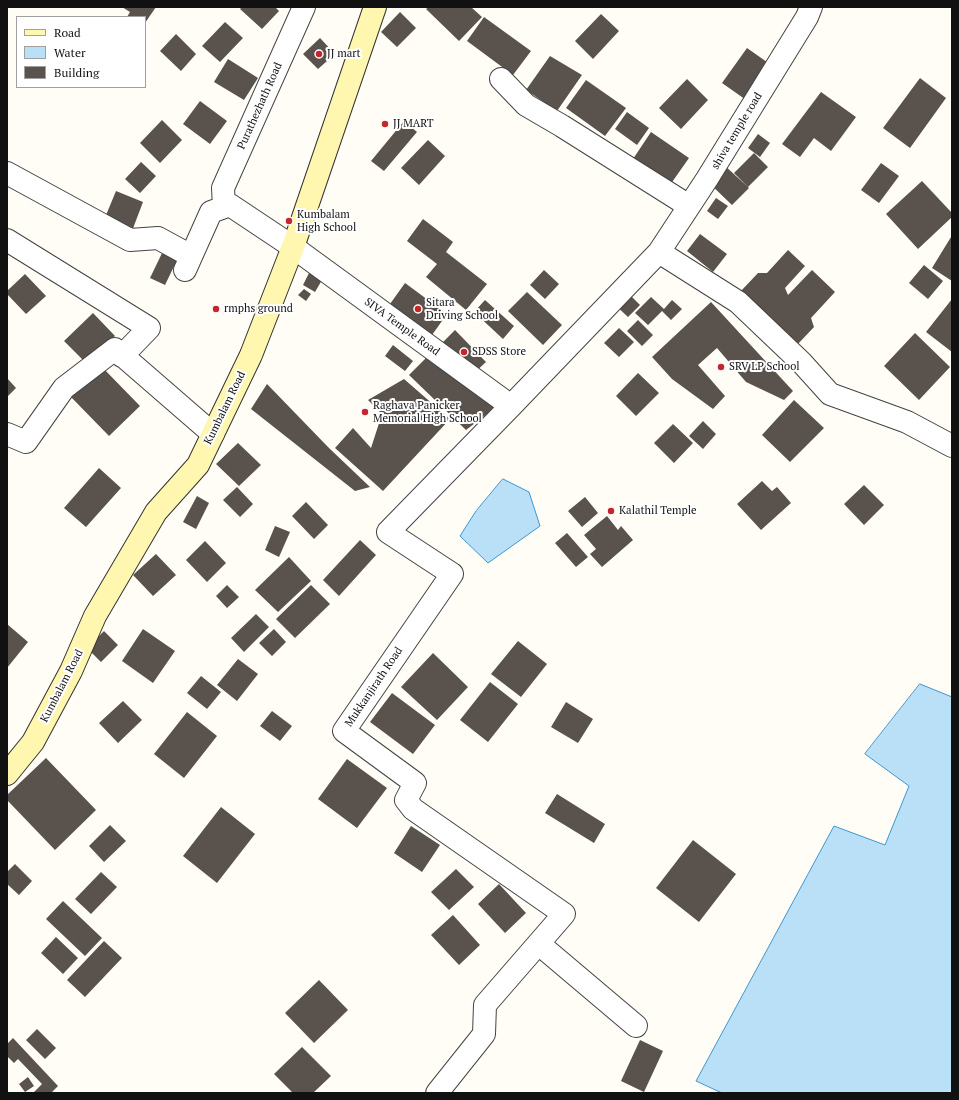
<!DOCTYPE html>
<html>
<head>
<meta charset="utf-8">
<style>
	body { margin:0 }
	#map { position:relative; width:959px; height:1100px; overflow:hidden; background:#fffdf5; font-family:"PT Serif",serif }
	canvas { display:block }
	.frame { position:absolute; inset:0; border:8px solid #111; pointer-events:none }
	.legend { position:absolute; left:16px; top:16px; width:130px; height:72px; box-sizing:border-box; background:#fff; border:1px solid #a0a0a0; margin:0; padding:5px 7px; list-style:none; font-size:12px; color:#111 }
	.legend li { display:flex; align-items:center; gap:8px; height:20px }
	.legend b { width:20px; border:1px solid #a0a0a0 }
</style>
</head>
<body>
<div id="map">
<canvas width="959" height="1100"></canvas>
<div class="frame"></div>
<ul class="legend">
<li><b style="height:5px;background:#fff6b0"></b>Road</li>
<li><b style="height:11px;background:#b9e0f7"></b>Water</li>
<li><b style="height:11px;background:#5a524d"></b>Building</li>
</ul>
</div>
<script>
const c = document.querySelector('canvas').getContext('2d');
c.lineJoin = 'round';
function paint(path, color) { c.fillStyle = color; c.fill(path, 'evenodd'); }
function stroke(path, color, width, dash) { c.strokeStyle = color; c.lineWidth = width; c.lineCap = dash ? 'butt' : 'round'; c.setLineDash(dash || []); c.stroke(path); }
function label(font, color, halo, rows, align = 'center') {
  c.font = font + ' "PT Serif",serif'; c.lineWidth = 4; c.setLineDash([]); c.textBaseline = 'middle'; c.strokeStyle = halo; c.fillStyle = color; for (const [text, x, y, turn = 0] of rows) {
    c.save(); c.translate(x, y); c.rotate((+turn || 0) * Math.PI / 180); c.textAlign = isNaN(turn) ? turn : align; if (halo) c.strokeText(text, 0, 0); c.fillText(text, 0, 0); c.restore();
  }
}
const water = new Path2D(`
	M503 479 529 492 540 526 488 563 460 536 476 511Z
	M920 684 952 697V1093H722L696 1081 834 826 885 845 909 786 865 754Z`);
const building = new Path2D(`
	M122 7H156L145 23V17H127L130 12Z
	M242 7H275L279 11 262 29 240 9Z
	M429 7H471L482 17 459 41 426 9Z
	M400 12 416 28 397 47 381 32Z
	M601 14 619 31 593 59 575 41Z
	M484 17 531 51 513 75 467 41Z
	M225 22 243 38 220 62 202 46Z
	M176 34 196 54 181 71 160 51Z
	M320 38 335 54 318 69 303 54Z
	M747 48 774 67 749 102 722 83Z
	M550 56 582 75 557 111 526 90Z
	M228 59 258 78 244 100 214 82Z
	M920 78 946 98 910 148 883 128Z
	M687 79 708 100 681 129 659 108Z
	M586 80 626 108 605 136 566 108Z
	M821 92 856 117 831 151 814 138 800 157 782 144Z
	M200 101 227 121 210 144 183 124Z
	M627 112 649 128 637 145 615 129Z
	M162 120 182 140 160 163 140 143Z
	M404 121 417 132 384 171 371 161Z
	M651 132 689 158 670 185 633 159Z
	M758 134 770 143 760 157 748 148Z
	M428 140 445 156 419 185 401 168Z
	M754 153 768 167 748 187 734 173Z
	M141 162 156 176 140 193 125 179Z
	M881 163 899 176 879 203 861 190Z
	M723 164 749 188 732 205 707 181Z
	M922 181 952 213V217L918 249 886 214Z
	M116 191 143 202 132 231 104 220Z
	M716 198 728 206 718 219 707 211Z
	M423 219 453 242 446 252 487 284 466 310 426 277 437 264 407 241Z
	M700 234 727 254 713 272 687 251Z
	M951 237 952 238V281L932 268Z
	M164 249 179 256 165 285 150 278Z
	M788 250 805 266 785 288 788 295 812 270 835 292 811 318 814 327 797 345 741 291 758 273H767Z
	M924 265 943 281 928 299 909 283Z
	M544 270 559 284 545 299 530 285Z
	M309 273 322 280 315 292 303 285Z
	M25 274 46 296 26 314 7 294V291Z
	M405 283 447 314 432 335 390 304Z
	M304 289 311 294 306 301 298 295Z
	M624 289 640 305 628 317 612 302Z
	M527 292 562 325 543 345 508 311Z
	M651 297 664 309 672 300 682 309 671 320 662 311 648 325 635 313Z
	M952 299V352L926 332Z
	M485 300 514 326 503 339 474 312Z
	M711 302 793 391 784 400 746 382 717 348 698 365 725 396 713 409 672 379 652 357Z
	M93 313 115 336 87 364 64 341Z
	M638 320 653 335 642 346 627 331Z
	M619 328 634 342 619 357 604 343Z
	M455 330 486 362 473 374 443 342Z
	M915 333 950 367 919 400 884 366Z
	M393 345 413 361 405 371 385 356Z
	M428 356 496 407 466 430 409 375Z
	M102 367 140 406 109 436 71 397Z
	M638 373 659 393 636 416 616 396Z
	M7 378 16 388 7 397Z
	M404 379 450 419 383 491 335 448 353 428 371 448 382 414 368 400Z
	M267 384 329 448 370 487 355 491 251 409Z
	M794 400 824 428 790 462 762 435Z
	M703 421 716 434 703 449 689 436Z
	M673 424 693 443 674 463 654 443Z
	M238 443 261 465 239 486 216 464Z
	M99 468 121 488 86 527 64 508Z
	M762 481 772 491 777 487 791 503 761 530 737 504Z
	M864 485 884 505 864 525 844 504Z
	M237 487 253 504 240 517 223 500Z
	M197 496 209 503 196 529 183 522Z
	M585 497 598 513 582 527 568 511Z
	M306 502 328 525 314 539 292 516Z
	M607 516 618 530 621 526 633 540 602 567 590 554 596 549 584 535Z
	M275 526 290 532 279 557 265 550Z
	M567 533 588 557 576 567 555 543Z
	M360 540 376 555 339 596 323 580Z
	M205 541 226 563 207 582 186 560Z
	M156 554 176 575 153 596 133 575Z
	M289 557 311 581 278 612 255 590Z
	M227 585 239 597 227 608 216 596Z
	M311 585 330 604 295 638 276 619Z
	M256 614 269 627 244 652 231 638Z
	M7 624 28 642 7 668Z
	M143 629 175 651 153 683 122 661Z
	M274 629 286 642 272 656 259 643Z
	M104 631 118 645 101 662 87 648Z
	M518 641 547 664 521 697 491 674Z
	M433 653 468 687 437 720 401 687Z
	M238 659 258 674 237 701 217 685Z
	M201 676 221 692 207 709 187 693Z
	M490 682 518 704 488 742 460 720Z
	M392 693 435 725 413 754 370 722Z
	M123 701 142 720 118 743 99 723Z
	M566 702 593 719 578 743 551 727Z
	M272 711 292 726 280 741 260 726Z
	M187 712 217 736 184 778 154 754Z
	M46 758 96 810 55 850 7 800V795Z
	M347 759 387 788 357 828 318 799Z
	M557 794 605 824 594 843 545 813Z
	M221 807 255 834 217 883 183 856Z
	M110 825 126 841 104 862 89 846Z
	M411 826 440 845 422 872 394 853Z
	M693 840 736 874 699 922 656 888Z
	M15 864 32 881 19 895 7 884V872Z
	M456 869 474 887 449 910 431 892Z
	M101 872 117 887 91 914 75 899Z
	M499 884 526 913 505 933 478 904Z
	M63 901 102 938 85 956 46 919Z
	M453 915 480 945 459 965 431 935Z
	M56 937 78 958 63 974 41 953Z
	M104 941 122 958 85 997 67 980Z
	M319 980 348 1010 314 1043 285 1013Z
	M37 1029 56 1048 45 1059 26 1040Z
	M13 1038 58 1086 51 1093H33L42 1084 18 1059 14 1063 7 1056V1044Z
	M640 1040 663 1051 644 1092 621 1081Z
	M302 1047 331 1076 313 1093H293L274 1074Z
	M28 1077 34 1086 25 1092 19 1084Z`);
const minor = new Path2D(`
	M501 79 526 105 562 126 689 206
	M7 173 130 240 158 238 191 256
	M224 207 223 188 304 7
	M7 240 149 328 122 356
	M659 252 738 302 802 363 830 394 907 422 952 446
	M185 270 211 212 230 205 293 247 511 406
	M7 434 26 442 64 388 115 349 213 434
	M539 944 636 1026
	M437 1093 484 1034 485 1005 564 914 413 809 406 800 415 783 344 731 452 574 388 532 511 406 659 252 707 179 807 17 811 7`);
const secondary = new Path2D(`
	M7 774 33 742 71 671 95 616 156 512 198 465 251 355 293 247 375 7`);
const markers = [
	[319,54,4,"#c4262e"],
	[385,124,4,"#c4262e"],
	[289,221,4,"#c4262e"],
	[216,309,4,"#c4262e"],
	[418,309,4,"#c4262e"],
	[464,352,4,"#c4262e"],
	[721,367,4,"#c4262e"],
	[365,412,4,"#c4262e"],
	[611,511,4,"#c4262e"]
];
const poiNames = [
	["JJ mart",327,54],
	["JJ MART",393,124],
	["Kumbalam",297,215],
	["High School",297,228],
	["Sitara",426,303],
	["Driving School",426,316],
	["rmphs ground",224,309],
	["SDSS Store",472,352],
	["SRV LP School",729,367],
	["Raghava Panicker",373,406],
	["Memorial High School",373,419],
	["Kalathil Temple",619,511]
];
const streetNames = [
	["Purathezhath Road",260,106,-66],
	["shiva temple road",737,131,-59],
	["SIVA Temple Road",402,327,36],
	["Kumbalam Road",225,408,-64],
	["Kumbalam Road",62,686,-63],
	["Mukkanjirath Road",374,687,-56]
];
paint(water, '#b9e0f7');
stroke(water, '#3f96cf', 1);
paint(building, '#5a524d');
stroke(minor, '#444', 24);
stroke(secondary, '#333', 24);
stroke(minor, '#fff', 22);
stroke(secondary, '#fff6b0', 22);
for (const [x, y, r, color] of markers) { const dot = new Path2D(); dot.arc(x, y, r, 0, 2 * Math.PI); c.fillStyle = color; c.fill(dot); stroke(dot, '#fff', 1.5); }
label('11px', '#111', '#fff', poiNames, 'left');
label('11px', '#111', '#fff', streetNames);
</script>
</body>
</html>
